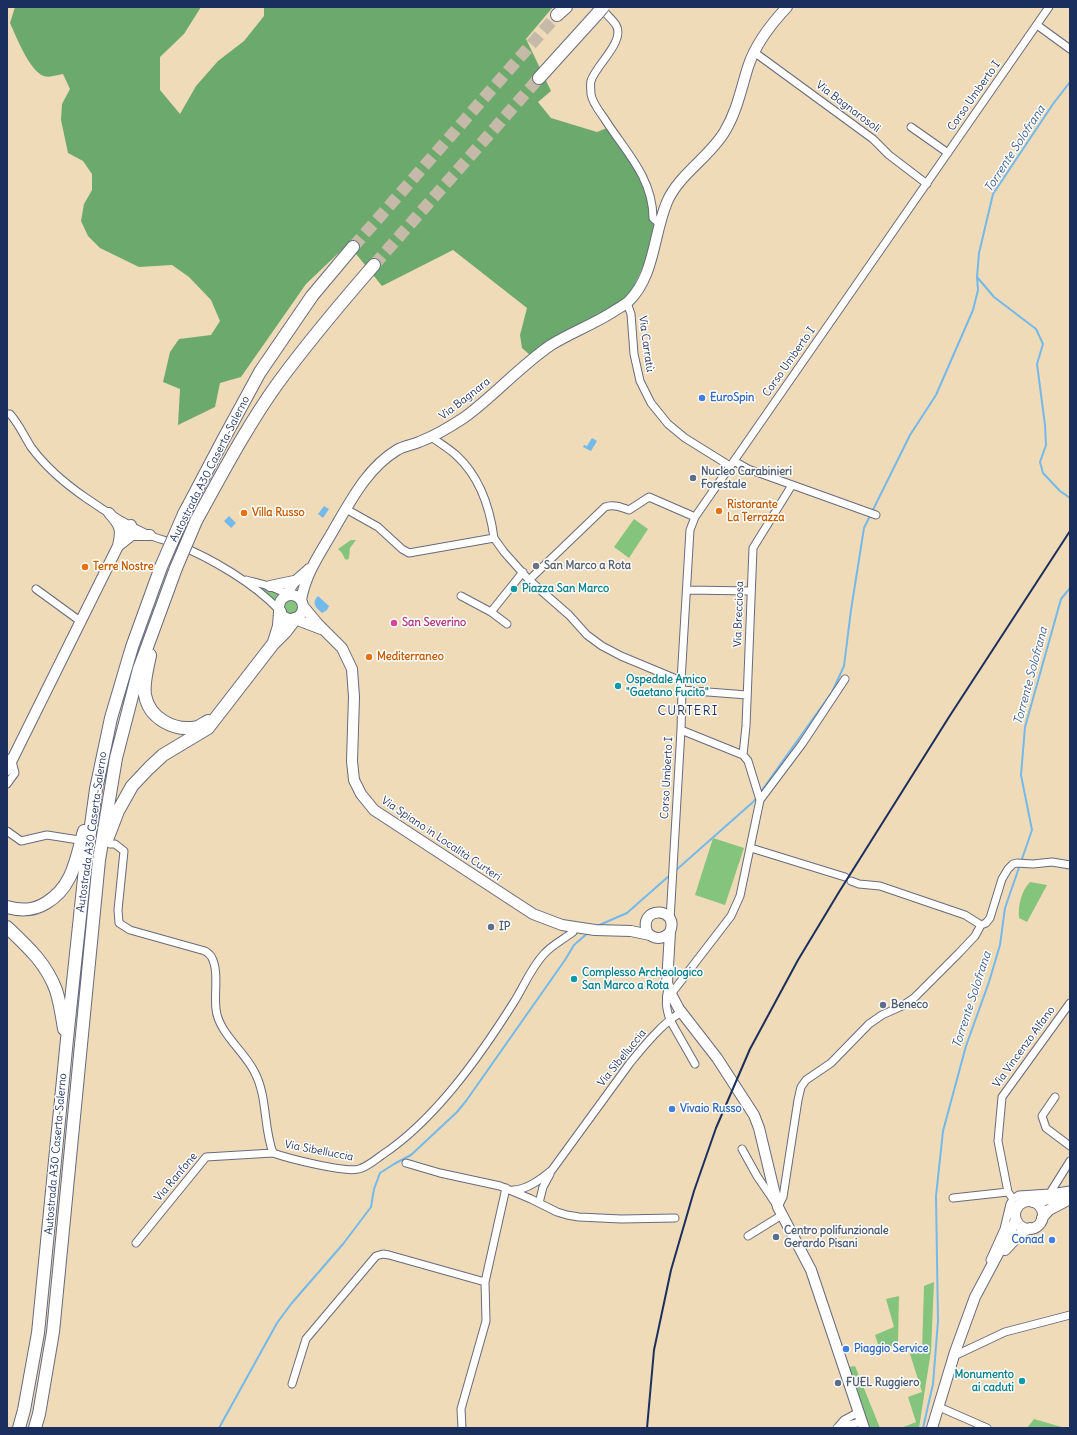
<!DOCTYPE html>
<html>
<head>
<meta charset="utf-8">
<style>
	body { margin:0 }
	#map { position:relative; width:1077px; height:1435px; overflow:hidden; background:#f0dbb9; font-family:Delius,sans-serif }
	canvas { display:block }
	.frame { position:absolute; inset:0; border:8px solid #1b2f5e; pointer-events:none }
</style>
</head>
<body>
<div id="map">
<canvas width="1077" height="1435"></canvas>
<div class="frame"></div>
</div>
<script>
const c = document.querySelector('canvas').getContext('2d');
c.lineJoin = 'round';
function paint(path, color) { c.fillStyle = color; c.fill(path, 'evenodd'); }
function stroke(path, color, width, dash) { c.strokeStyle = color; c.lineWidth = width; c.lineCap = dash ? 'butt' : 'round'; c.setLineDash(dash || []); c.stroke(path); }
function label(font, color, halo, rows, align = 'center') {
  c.font = font + ' Delius,sans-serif'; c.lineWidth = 3; c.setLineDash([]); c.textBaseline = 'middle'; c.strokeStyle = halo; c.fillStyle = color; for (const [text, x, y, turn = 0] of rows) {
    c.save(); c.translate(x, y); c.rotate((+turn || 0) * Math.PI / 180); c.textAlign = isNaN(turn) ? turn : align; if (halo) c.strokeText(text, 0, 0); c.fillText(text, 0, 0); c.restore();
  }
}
const green = new Path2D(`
	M634 519 648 529 629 558 614 547Z
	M351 540H356L350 548 349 558 347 560 345 559 342 553 338 549Z
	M264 587 279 593 274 601 262 590Z
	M284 607a7 7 0 1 1 14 0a7 7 0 1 1-14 0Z
	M713 838 744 848 725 905 695 895Z
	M1030 882 1047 885 1027 922 1019 918C1018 906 1021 891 1030 882Z
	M934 1282 931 1351 919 1428H901L916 1422 908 1397 922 1392 910 1354 913 1352 922 1351 924 1286Z
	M899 1296 898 1344 880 1350 875 1335 894 1327 886 1299Z
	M855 1366 880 1428H870L869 1427 849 1367Z
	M1034 1419 1065 1428H1027Z`);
const forest = new Path2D(`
	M15 7H201L184 34 160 57V90L180 114 196 86 218 61 244 41 264 16V7H553L526 39 551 91 538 102 551 118 597 132 609 127 639 168 653 204 654 234 647 258 630 294 614 306 530 355 522 348 520 335 527 308 453 250 382 286 348 244 306 284 241 377 220 383 215 407 178 425 180 389 163 382 170 352 179 339 211 335 220 321 211 300 189 277 172 265 139 267 100 248 88 236 81 221 84 204 92 190V174L83 161 68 153 61 120 62 104 70 89 63 74C57 75 49 78 44 76 30 72 16 36 10 23Z`);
const water = new Path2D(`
	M592 438 597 441 591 451 583 447 584 445 587 446Z
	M324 506 329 509 323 518 318 514Z
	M229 516 236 523 231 528 224 521Z
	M318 596 329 606 327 610 322 613C316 608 311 603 318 596Z`);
const stream = new Path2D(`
	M1070 82 1053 104 993 194 979 253 977 277 994 297 1036 329 1043 344 1037 364 1045 425 1046 445 1040 462 1043 473 1060 491 1070 498
	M760 793 832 692 844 666 851 610 864 528 910 435 936 395 973 310 978 290 977 277
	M675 871 753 802 757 797
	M597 926 627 913 670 875
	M219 1428 277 1323 291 1304 343 1244 371 1207 374 1189 380 1173 394 1164 411 1155 457 1112 466 1101 565 960 574 945 589 932
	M923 1428 933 1384 938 1321 936 1196 943 1131 966 1046 989 982 1000 945 1005 908 1032 830 1021 775 1025 727 1061 599 1070 588`);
const highwayTunnel = new Path2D(`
	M353 247 557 15
	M374 265 539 78`);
const street = new Path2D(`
	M600 7C605 13 612 19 616 25 626 41 595 66 591 81 590 85 591 90 591 94 592 102 599 111 604 118 624 150 653 177 653 218L660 224
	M1037 25 1070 49
	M754 52 873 139 889 155 927 184
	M911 127 948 153
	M627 303 631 314 634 354 640 381 651 403 668 424 685 438 730 466
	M7 414H10C19 424 24 436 31 447 45 466 67 485 86 498 106 512 127 525 149 535 158 539 169 541 178 545 211 558 255 584 279 610
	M431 437C440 443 448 448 456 455 479 476 490 508 494 538
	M734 461 748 469 876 515
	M346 509 378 527 402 549 409 553 494 538 504 552 529 580 569 615 587 635 602 646 621 656 681 681
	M246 580C261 584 275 586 287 595
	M529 580 605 507C613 504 621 507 629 510L649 497 695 517
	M36 589 80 621
	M687 590 751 591
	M461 596 491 612 507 624
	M491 612 523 572
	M682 690 747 695
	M743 755 746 726 753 548 792 485
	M7 758 12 761 15 773 7 784
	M760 800 802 744 845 679
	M7 831 21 841 47 835 79 840
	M110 844H115L124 851 118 910 119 923 130 930 205 951C208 953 211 955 212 958 219 972 214 993 216 1009 218 1032 244 1051 254 1071 268 1097 263 1126 273 1153 287 1158 345 1173 359 1169 367 1167 375 1160 382 1155 435 1120 480 1056 514 1002 524 986 531 968 544 954 552 945 564 939 573 932L575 927
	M751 848 845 877
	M851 881 859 884 880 886 965 915 981 925
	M670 920 681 730 682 690 681 681 690 530 695 517 1049 7
	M668 988C665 1000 666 1008 670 1020L695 1064
	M671 994 731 916 740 896 760 800 748 761 743 755 681 730
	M1055 1097 1042 1116 1046 1128 1070 1146
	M742 1149 757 1176 778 1207 783 1197 798 1100 801 1087 806 1080 831 1063 869 1024 882 1015 902 1006 914 998 959 953 975 936 981 925 986 923 990 918 1002 879 1008 869 1013 864 1017 863 1033 864 1052 862 1070 865
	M406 1163 440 1173 500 1186 531 1199 557 1212 567 1215 579 1217 621 1219 675 1218
	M513 1190C527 1190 541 1179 552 1170L630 1063C643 1047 664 1021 682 1012
	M1050 1193 1070 1161
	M953 1198 1008 1192
	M1013 1199 1008 1192 998 1141 1002 1097 1070 1003
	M539 1203 543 1187 550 1174
	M748 1236 782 1215
	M136 1243 206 1157 273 1153
	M990 1260 1004 1229 1010 1204 1013 1199 1019 1195 1050 1193 1070 1190
	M954 1356 1005 1332 1070 1315
	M292 1384 306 1339 376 1256 383 1254 389 1255 485 1282
	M939 1407 987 1428
	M838 1427 844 1420 859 1412
	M462 1428 461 1409 486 1321 485 1282 506 1188
	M837 1428 857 1423 861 1419`);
const secondary = new Path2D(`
	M121 534 131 525
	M118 546 132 535H150
	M270 586 294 581
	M279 607a12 12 0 1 1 24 0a12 12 0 1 1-24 0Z
	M287 595C291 582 300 578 309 569
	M301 600C306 573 319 555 333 531 350 502 367 468 397 450 403 446 412 445 419 442 435 436 450 427 465 417 495 395 520 366 551 345 570 333 592 325 611 313 617 309 623 306 628 302 655 276 653 235 667 202 679 174 710 157 725 131 737 111 741 89 748 67 755 45 771 24 787 7
	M303 606 318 624 342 648 352 669 354 697 352 761 354 780 361 794 374 810 533 914 562 925 575 927 595 930 631 931 650 935
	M295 619 321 629
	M7 770 118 546C122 529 120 525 109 513
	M670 932C663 940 654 940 647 932 638 905 680 907 670 932L667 983 671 994 679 1009 717 1058 754 1115 759 1128 778 1207 811 1270 864 1428
	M1015 1215a14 14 0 1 1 28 0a14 14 0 1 1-28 0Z
	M1033 1202 1070 1195
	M1042 1218 1049 1210 1070 1199
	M1005 1250 1021 1233 1030 1228
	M932 1428 955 1352 975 1297 1016 1220`);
const highway = new Path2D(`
	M557 15 566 7
	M539 78 597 14
	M184 514 223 440 260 372 312 296 353 247
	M196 521C222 474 247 426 278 383 308 342 341 303 374 265
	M274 642 279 626 280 612
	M150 655C148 667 143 682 145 695 149 718 174 732 197 727 201 726 204 723 208 721
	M108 837 118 811 132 786 149 768 163 755 208 728 273 644 285 632 295 619
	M7 907C21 911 33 911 46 903 73 887 76 859 84 831
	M7 927C27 946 46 963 56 990 60 1002 62 1016 64 1029
	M19 1428 24 1410 38 1333 67 1039 85 869 96 789 111 718 132 647 161 567
	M35 1428 39 1414 53 1332 99 860 116 758 139 669 176 568`);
const rail = new Path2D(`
	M647 1428 654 1350 671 1270 694 1191 716 1128 750 1049 798 960 839 892 949 717 1070 531`);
const highwayBridge = new Path2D(`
	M597 14 603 7
	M161 567 184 514
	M176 568 196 521`);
const markers = [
	[702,398,4,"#3f7fe0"],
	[693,478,4,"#5c6f8a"],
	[719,511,4,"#e8710a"],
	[244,513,4,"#e8710a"],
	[536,566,4,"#6b7280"],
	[85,567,4,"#e8710a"],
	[514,589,4,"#0f9aa8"],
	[394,623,4,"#d1479c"],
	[369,657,4,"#e8710a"],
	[618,686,4,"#0f9aa8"],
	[491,927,4,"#5c6f8a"],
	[574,979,4,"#0f9aa8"],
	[883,1005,4,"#5c6f8a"],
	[672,1109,4,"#3f7fe0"],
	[776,1237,4,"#5c6f8a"],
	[1052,1240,4,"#3f7fe0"],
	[846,1349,4,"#3f7fe0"],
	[1022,1381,4,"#0f9aa8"],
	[838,1383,4,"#5c6f8a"]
];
const streetNames = [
	["Corso Umberto I",974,96,-55],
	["Via Bagnarosoli",848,107,37],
	["Via Carratù",646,344,82],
	["Corso Umberto I",789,362,-55],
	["Via Bagnara",465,399,-38],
	["Autostrada A30 Caserta-Salerno",210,469,-63],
	["Via Brecciosa",739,614,-88],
	["Corso Umberto I",667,778,-87],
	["Autostrada A30 Caserta-Salerno",92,832,-82],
	["Via Spiano in Località Curteri",441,839,34],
	["Via Vincenzo Alfano",1024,1047,-54],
	["Via Sibelluccia",622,1058,-51],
	["Via Sibelluccia",319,1151,11],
	["Autostrada A30 Caserta-Salerno",56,1154,-85],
	["Via Ranfone",176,1177,-50]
];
const shopNames = [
	["EuroSpin",710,398],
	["Vivaio Russo",680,1109],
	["Conad",1044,1240,"right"],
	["Piaggio Service",854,1349]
];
const serviceNames = [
	["Nucleo Carabinieri",701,472],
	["Forestale",701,485],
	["IP",499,927],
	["Beneco",891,1005],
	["Centro polifunzionale",784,1231],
	["Gerardo Pisani",784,1244],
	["FUEL Ruggiero",846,1383]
];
const foodNames = [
	["Ristorante",727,505],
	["La Terrazza",727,518],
	["Villa Russo",252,513],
	["Terre Nostre",93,567],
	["Mediterraneo",377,657]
];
const worshipNames = [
	["San Marco a Rota",544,566]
];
const cultureNames = [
	["Piazza San Marco",522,589],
	["Ospedale Amico",626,680],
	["\"Gaetano Fucito\"",626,693],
	["Complesso Archeologico",582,973],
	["San Marco a Rota",582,986],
	["Monumento",1014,1375,"right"],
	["ai caduti",1014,1388,"right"]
];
const hotelNames = [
	["San Severino",402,623]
];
const waterNames = [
	["Torrente Solofrana",1015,149,-57],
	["Torrente Solofrana",1031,676,-75],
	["Torrente Solofrana",972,1000,-72]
];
const quarterNames = [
	["CURTERI",688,711]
];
paint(green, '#84c47c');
paint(forest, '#6baa6c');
paint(water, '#73b9ea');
stroke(stream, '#73b9ea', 2);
stroke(highwayTunnel, '#c5b9a7', 12, [12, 6]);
stroke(street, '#666b7e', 9);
stroke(secondary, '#666b7e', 12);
stroke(highway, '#666b7e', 14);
stroke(street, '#fff', 7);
stroke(secondary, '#fff', 10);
stroke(highway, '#fff', 12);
stroke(rail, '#1b2f5e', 2);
stroke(highwayBridge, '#666b7e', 14, []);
stroke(highwayBridge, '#fff', 12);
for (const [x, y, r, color] of markers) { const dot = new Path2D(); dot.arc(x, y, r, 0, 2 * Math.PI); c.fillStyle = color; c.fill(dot); stroke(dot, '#fff', 1.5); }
label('11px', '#1b2f5e', '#fff', streetNames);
label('bold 11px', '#366cbe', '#fff', shopNames, 'left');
label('bold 11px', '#4e5e75', '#fff', serviceNames, 'left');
label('bold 11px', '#c56008', '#fff', foodNames, 'left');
label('bold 11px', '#5b616d', '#fff', worshipNames, 'left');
label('bold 11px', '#0d838f', '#fff', cultureNames, 'left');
label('bold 11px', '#b23c85', '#fff', hotelNames, 'left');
label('italic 12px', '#3a5f8f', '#fff', waterNames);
c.letterSpacing = '1px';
label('13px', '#1b2f5e', '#fff', quarterNames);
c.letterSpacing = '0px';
</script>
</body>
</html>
